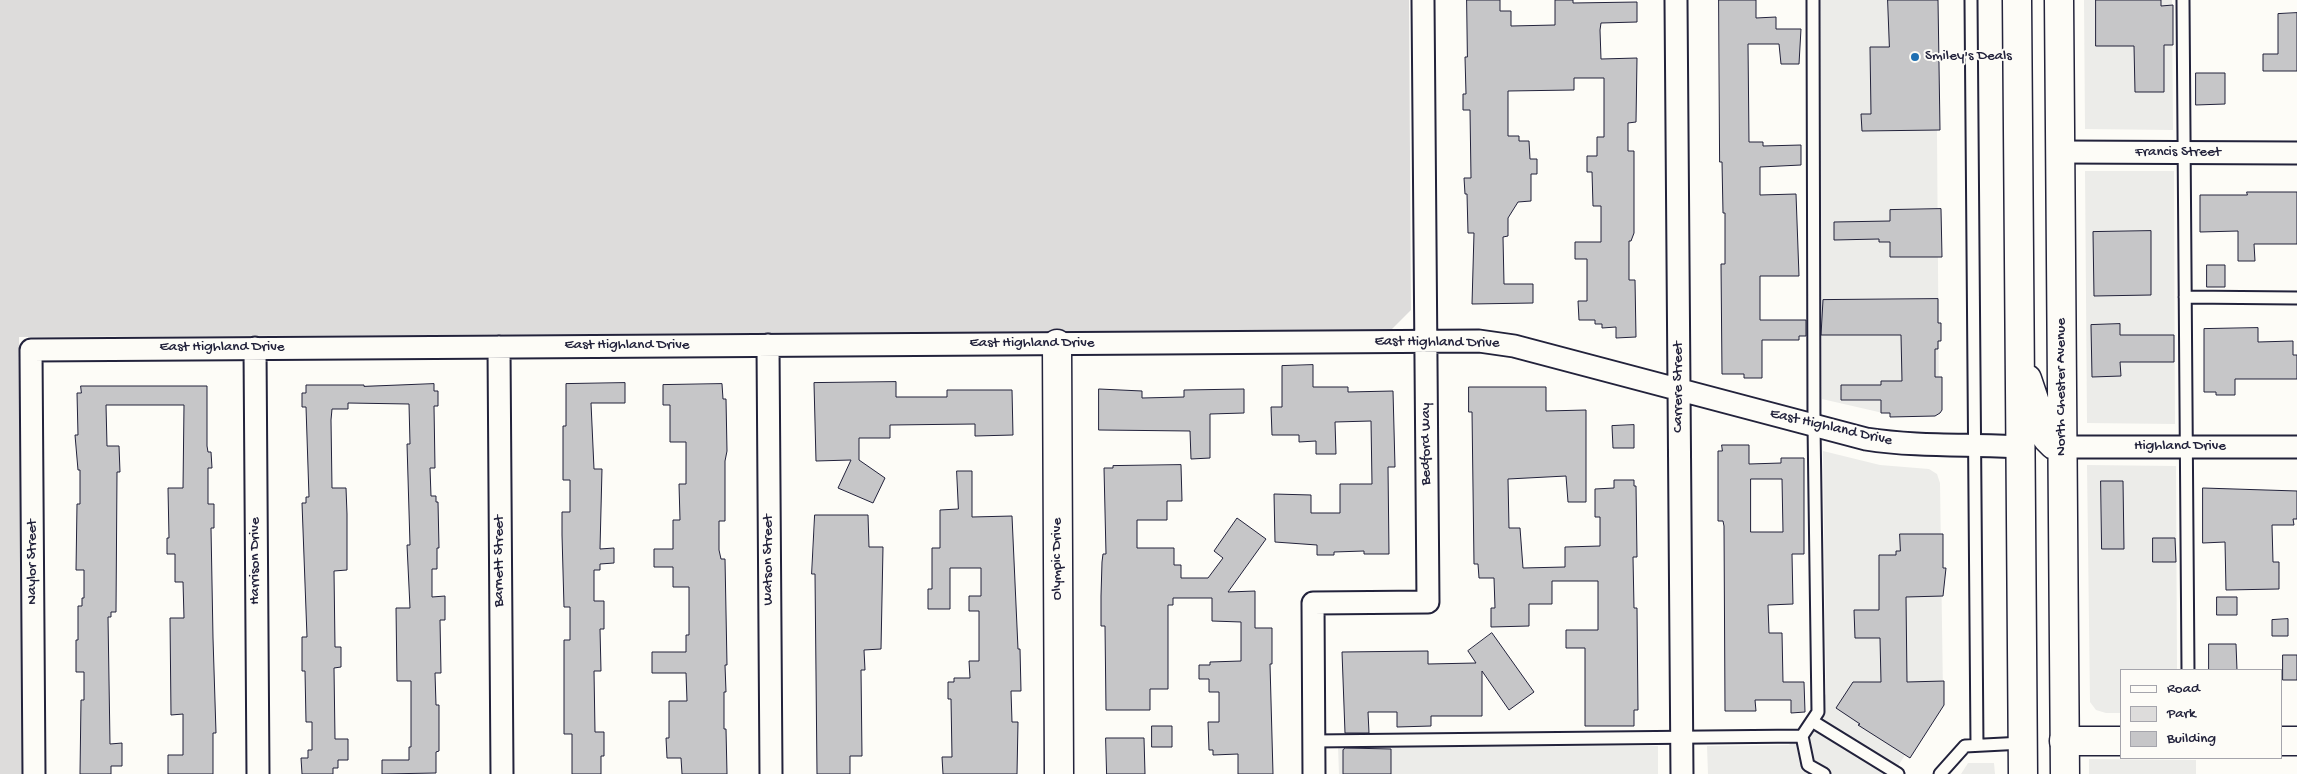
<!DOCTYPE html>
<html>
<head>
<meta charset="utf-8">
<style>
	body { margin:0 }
	#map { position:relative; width:2297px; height:774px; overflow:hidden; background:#fdfcf7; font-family:"Gochi Hand",sans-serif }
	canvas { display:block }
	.legend { position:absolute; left:2120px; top:669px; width:162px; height:90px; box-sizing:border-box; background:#fdfcf7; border:1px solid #a5a5ac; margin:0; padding:6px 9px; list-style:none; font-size:15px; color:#22223b }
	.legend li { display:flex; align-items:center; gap:10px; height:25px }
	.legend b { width:25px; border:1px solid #a5a5ac }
</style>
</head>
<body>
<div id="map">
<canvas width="2297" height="774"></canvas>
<ul class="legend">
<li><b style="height:6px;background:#fdfcf7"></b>Road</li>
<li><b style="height:14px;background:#dddcdb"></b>Park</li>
<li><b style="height:14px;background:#c6c6c8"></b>Building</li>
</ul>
</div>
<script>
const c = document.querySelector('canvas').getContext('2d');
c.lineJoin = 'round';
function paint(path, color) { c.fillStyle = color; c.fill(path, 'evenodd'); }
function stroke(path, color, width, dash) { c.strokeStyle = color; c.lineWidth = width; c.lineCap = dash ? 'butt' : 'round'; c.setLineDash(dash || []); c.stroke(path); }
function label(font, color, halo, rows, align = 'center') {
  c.font = font + ' "Gochi Hand",sans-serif'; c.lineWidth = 4; c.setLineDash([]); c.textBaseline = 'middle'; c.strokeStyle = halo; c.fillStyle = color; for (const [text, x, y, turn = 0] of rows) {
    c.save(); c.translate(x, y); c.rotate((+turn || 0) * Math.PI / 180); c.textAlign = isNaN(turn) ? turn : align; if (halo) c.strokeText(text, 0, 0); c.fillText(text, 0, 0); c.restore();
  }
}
const built = new Path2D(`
	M1820 0H1936L1939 401 1929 416H1896L1822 399Z
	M2084 0H2172L2173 130 2085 129Z
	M2085 171H2174L2175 424 2087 423Z
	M1823 451 1880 465 1929 469 1937 474 1940 483 1943 695 1893 774H1708L1707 746 1789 745 1826 694Z
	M2087 465 2176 466 2177 670H2121V713H2106L2096 710 2090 702Z
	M1658 746V774H1339L1338 747Z
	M2089 759 2196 760V774H2089Z
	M1968 763H1994L1995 774H1961Z`);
const green = new Path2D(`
	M0 0H1409L1411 310 1391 330 19 337 24 774H0Z`);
const building = new Path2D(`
	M1467 0H1500V11H1511V26L1555 25V0H1573V3L1637 2V22L1601 23 1600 30 1601 59 1637 58 1636 122 1628 123V151H1634V233L1631 241H1629V280H1635L1636 337 1616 338V327L1602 328V324H1595V320H1579L1578 301H1587V259H1575V242H1601V206H1593L1592 172H1587V156H1597V137H1604V78H1574V90L1508 91V136H1519V141H1529L1530 159H1537V174H1531V201L1518 202 1508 218V236L1503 237 1504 284H1533V303L1472 304 1474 233H1468L1467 194H1465L1464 178H1471L1470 110H1463V94H1466L1465 57H1467Z
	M1719 0H1756V18L1776 17V29H1801L1799 64H1781L1779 44H1748L1749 142H1763V146L1801 145V165L1760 167V195L1796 194 1799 276H1760V320H1806V336H1799V340H1762V378H1744V374H1722L1721 264H1725V213H1723L1722 162H1720Z
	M1888 0H1938L1940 130 1862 131 1861 114H1871L1870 47H1889Z
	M2096 0H2161V6L2173 5V45H2164V92H2135L2134 46H2096Z
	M2297 13V71H2263V54H2278V14Z
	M2196 73H2225V104L2196 105Z
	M2247 192H2297V244H2254L2255 261H2238V231L2200 232V195H2247Z
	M1941 209 1942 257H1890V242H1879V239L1834 240V222L1890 221V210Z
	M2151 231V295L2094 296 2093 232Z
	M2207 265H2225V287H2207Z
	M1938 299V323H1941V341H1938V349H1935V377H1942V410L1940 413 1935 416 1890 417V413H1881V400H1841V385H1881V381H1902L1901 335H1821L1823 300Z
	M2120 324V335H2174V362H2120L2121 376 2092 377 2091 325Z
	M2258 328V342L2293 341V355H2297V379H2235V395H2216V392H2204V329Z
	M1313 365V387H1348V392L1393 391 1395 467H1388L1389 554H1364V551L1334 552V555H1317V545L1275 542 1274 494 1311 495V513H1340V484H1372L1371 421 1335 422 1336 454H1316V441L1299 442V435H1272L1271 407H1282V366Z
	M896 382V397H947V390H1012L1013 435 975 436V424L890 425V438H859V460L885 478 873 503 838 488 851 460 816 461 814 383Z
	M625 383V403H591L594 469H602L600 549 614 548V563L600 564V570H594V601H604V629H600L601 671H594L595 732H604V756H601V774H572V734H564V640H570V607H564L562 535V512H570V480H563V426H566V384Z
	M434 384V391H438V406H434L435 468H430L431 496H436V502H438L439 548H437V569H432V597L445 596V620H440L441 673H435L436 705H439V751L436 752V773L382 774V760H409V747H411V681H397L396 608H410L407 545H410L407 444H410L409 404 348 403V409H332L331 420 332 488H346L347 514V570L334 571 335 647H341V667L334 668 335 739H348V760H338V768H333V774H302L301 758H308V750H312V722H306L305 671H302V637H307L302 503H306V497H309L306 407H302V393H306V385H364V386Z
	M722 384 723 399H726L727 451 725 461V521H719V550L721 559H725L727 665H725L726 692H724V729H726L727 774H682L681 758H667L666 738H669V701H687L686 673H652V652H686V635H689V587H673V567H654V549H673V520H680L679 484H686V442H670V405H663V385Z
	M81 386H207V446L208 452H211L212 468H208V504H214V528H211L213 638 216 733H213V774H168V755H183V714L171 715 170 618H184L183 582H175V554H167V538H169L168 488H183L184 405H106L107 446H119L120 472H117L116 612H111V617H108L110 744 122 743V766H111V774H80L81 700H84V672H76V640H78V606H82V598H84V570H76L77 504H80V470H78L75 435H78L77 393H81Z
	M1469 387H1546V411L1586 410V502H1568L1566 476 1508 479 1509 528H1520L1523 568 1565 567V547L1600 546V517H1595V489L1614 488V480H1634V486H1636L1637 557H1633L1634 608H1637L1638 710H1634V726H1585V648H1566V630H1598V581H1552V604H1529V626L1491 627V608H1495L1494 578H1479L1478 564H1474L1472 412H1469Z
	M1099 389 1142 391V398L1184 397V390L1244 389V413L1210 414V458L1191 459 1190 431 1099 430Z
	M1634 425V448H1613L1612 426Z
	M1722 445H1749V464L1781 463V458H1804V554H1792L1793 604 1768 605 1769 633H1782L1783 682H1804L1805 712 1791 713V700H1755L1756 711H1725L1724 526 1723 521H1718V451H1722ZM1751 479H1782L1783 532H1751Z
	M1181 465 1182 501H1167V520H1137V548H1174V565H1181V578H1208L1223 558 1214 551 1237 518 1266 539 1228 592 1255 591V628H1272V664H1270L1273 774H1238V754L1213 755V750H1209L1208 722H1219V692H1209V679H1199V665H1210V662L1241 661V622L1212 621V598H1173V605H1168V689H1150V710H1106L1105 626H1101V596L1102 562 1103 554H1106L1104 468H1113V466Z
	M957 471H972V517L1012 516 1018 649H1020L1021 691H1011L1012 722H1018L1017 774H943L942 757H952L951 699H948V682H954V678H970L969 661H979V611H969V596H981V568H950V609H928V589H932V548H940V510L958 509Z
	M2101 481H2123L2124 549H2102Z
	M2203 488 2297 491V519H2293L2294 525H2272L2273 562H2279V589L2226 590 2225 542 2203 543Z
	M815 515H868L869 547H883L881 649 864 650 865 670H861L862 756H850V774H817L815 574H812Z
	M1900 534H1943V568H1946L1943 596 1906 597 1907 682 1944 681V705L1910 758 1858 725 1860 724 1836 708 1853 682H1881L1880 638H1855L1854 610H1879V555H1896V551H1900Z
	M2153 538H2175L2176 562H2153Z
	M2217 597H2237V615H2217Z
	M2288 619V636H2272V620Z
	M1492 633 1534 692 1509 710 1482 671V716H1431V726L1397 727V712H1368L1369 733H1345L1342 652 1428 651V664L1476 663 1468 651Z
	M2209 644H2236L2237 670H2209Z
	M2283 655H2297V680H2283Z
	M1152 726H1172V747H1152Z
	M1106 738H1144L1145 774H1107Z
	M1346 748 1391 749V774H1343V750Z`);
const service = new Path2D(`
	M1971 0 1977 745
	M2183 0 2188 670
	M2185 297 2297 298
	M1812 721 1898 774
	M1802 736 1808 765 1824 774
	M1314 741 1802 736 1818 712 1814 425 1813 0
	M1940 774 1965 746 2023 743`);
const minor = new Path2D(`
	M1676 0 1682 774
	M2060 152 2297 153
	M768 345 771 774
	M499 347 502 774
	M255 348 258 774
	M2062 447H2297
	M34 774 31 350 1479 341 1514 346 1866 439C1918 447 1969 444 2020 447
	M1314 774 1313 603 1428 602 1423 0`);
const tertiary = new Path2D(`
	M1057 344 1059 774
	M2064 741H2121
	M2281 741H2297`);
const secondary = new Path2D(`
	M2017 0 2023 774
	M2059 0 2065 774
	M2027 379 2047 438 2054 445 2062 447`);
const markers = [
	[1915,57,5,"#1f6fb2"]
];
const poiNames = [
	["Smiley's Deals",1925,57]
];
const streetNames = [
	["Francis Street",2178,153],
	["East Highland Drive",1437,343,1],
	["East Highland Drive",1032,344],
	["East Highland Drive",627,346],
	["East Highland Drive",222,348],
	["Carrere Street",1679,387,-90],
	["North Chester Avenue",2062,387,-90],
	["East Highland Drive",1831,428,13],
	["Bedford Way",1427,444,-90],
	["Highland Drive",2180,447],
	["Olympic Drive",1058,559,-90],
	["Watson Street",769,560,-90],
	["Harrison Drive",256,561,-90],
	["Barnett Street",500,561,-90],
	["Naylor Street",33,562,-90]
];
paint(built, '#ecece9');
paint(green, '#dddcdb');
paint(building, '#c6c6c8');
stroke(building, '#22223b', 1);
stroke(service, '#22223b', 15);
stroke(minor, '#22223b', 25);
stroke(tertiary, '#22223b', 31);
stroke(secondary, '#22223b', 31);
stroke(service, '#fdfcf7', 11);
stroke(minor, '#fdfcf7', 21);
stroke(tertiary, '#fdfcf7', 28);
stroke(secondary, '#fdfcf7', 28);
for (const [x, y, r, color] of markers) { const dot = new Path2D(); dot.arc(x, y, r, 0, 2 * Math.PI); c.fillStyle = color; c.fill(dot); stroke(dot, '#fdfcf7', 2); }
label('15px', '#22223b', '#fdfcf7', poiNames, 'left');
label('15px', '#22223b', '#fdfcf7', streetNames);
</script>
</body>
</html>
